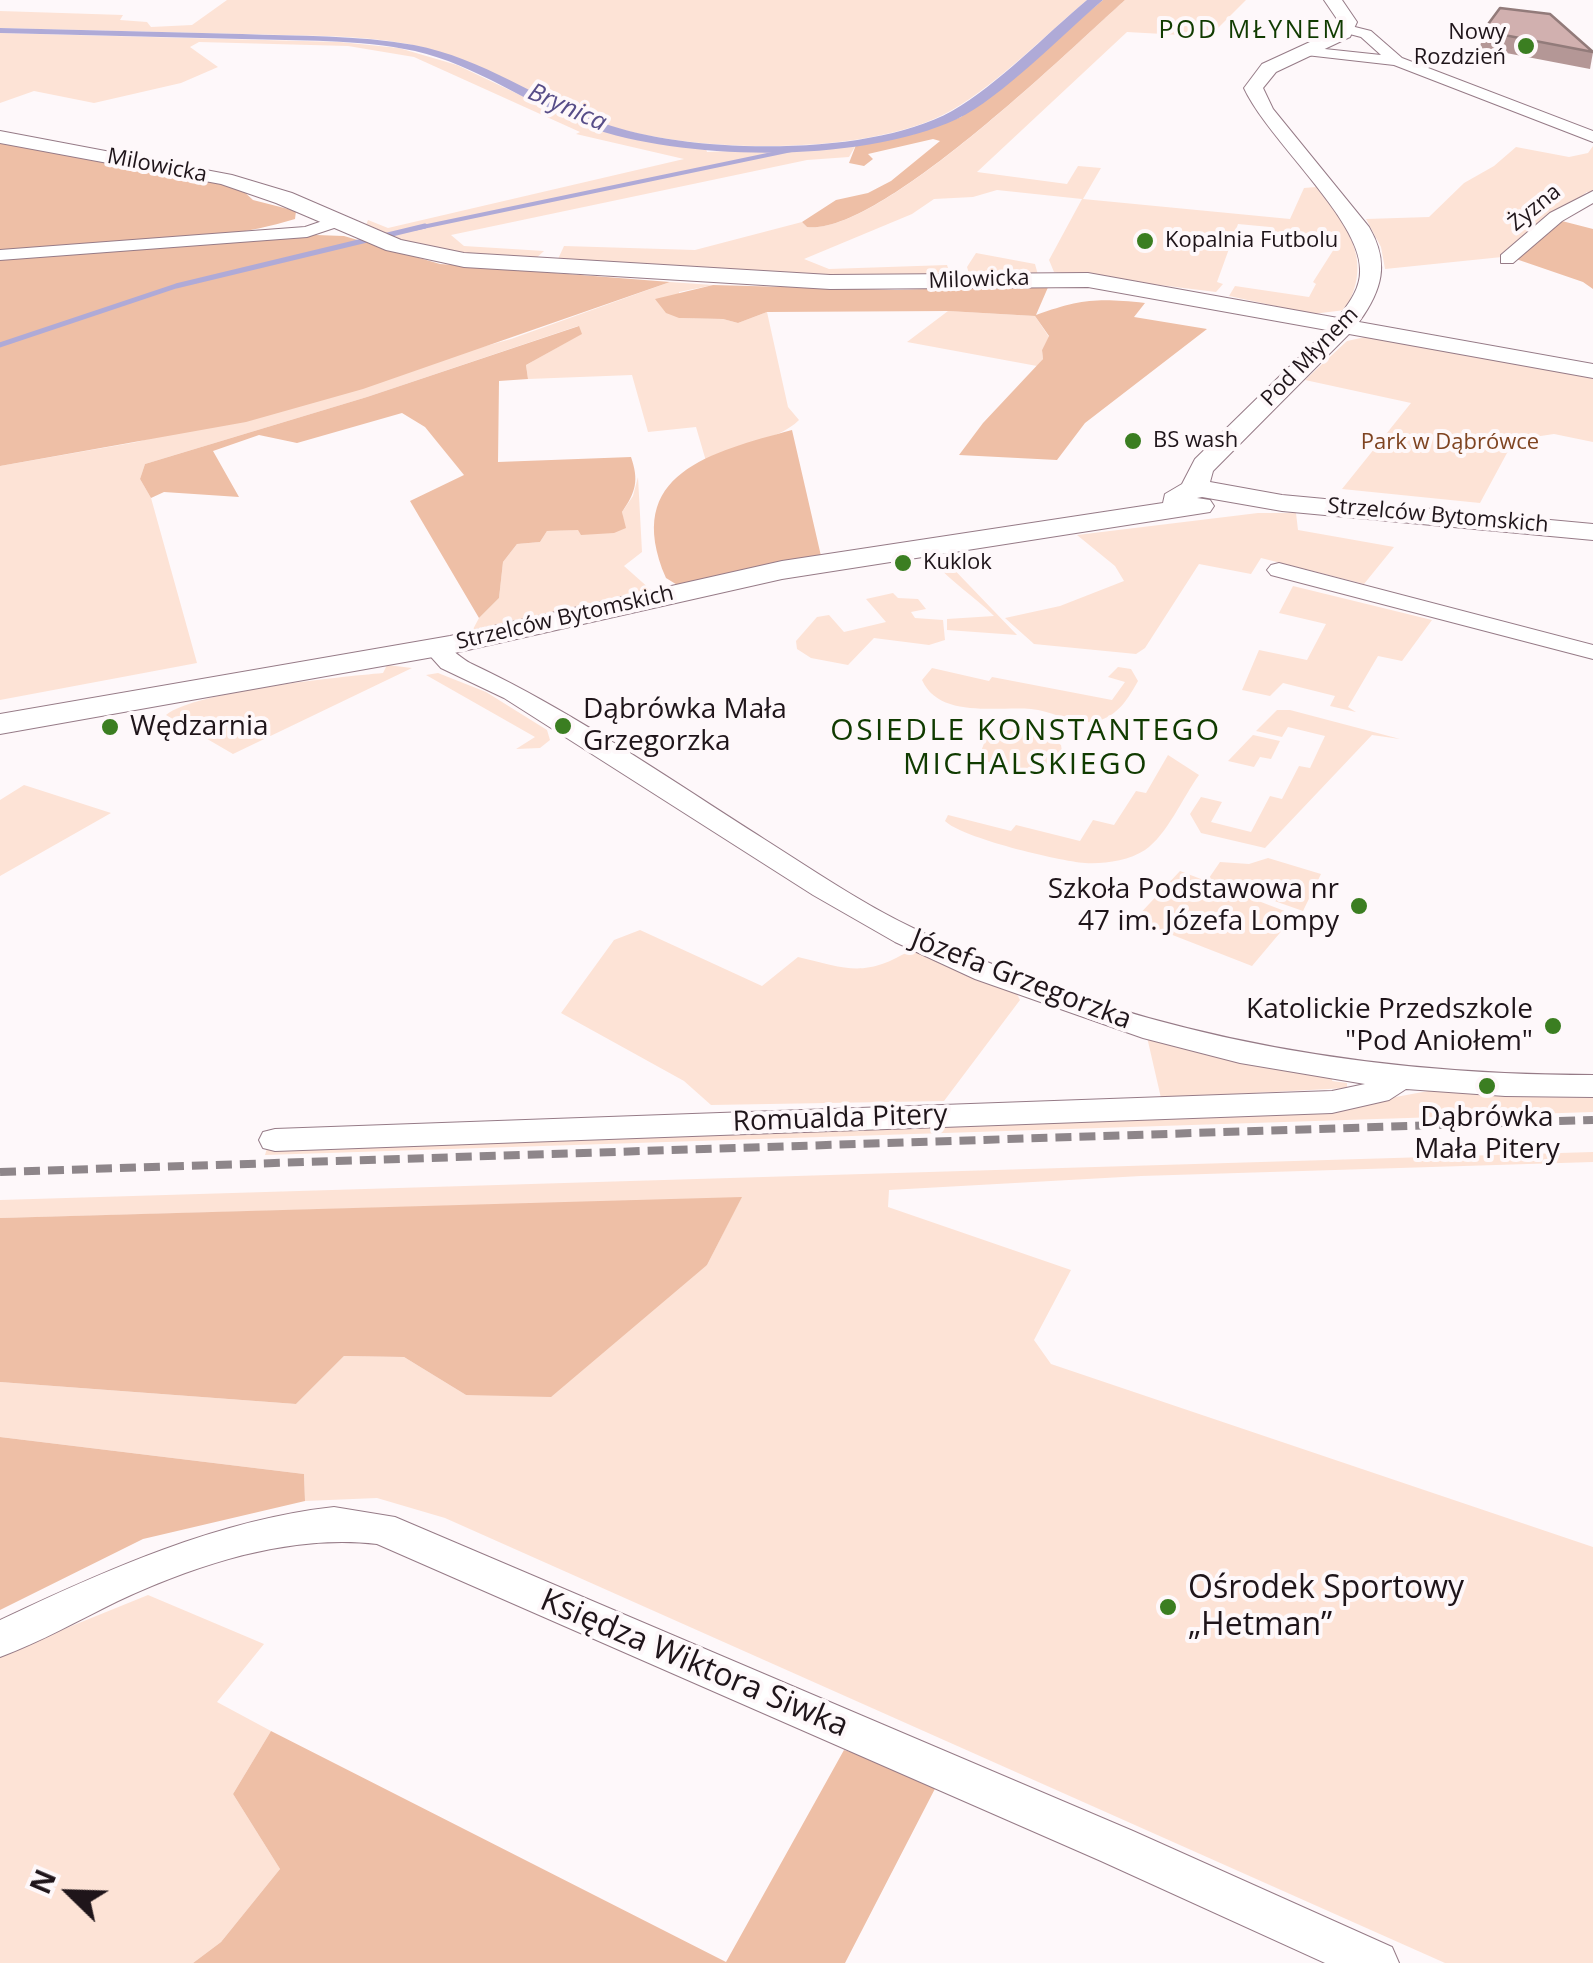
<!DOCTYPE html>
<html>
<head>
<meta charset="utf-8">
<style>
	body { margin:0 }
	#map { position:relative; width:1593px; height:1963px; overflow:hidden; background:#fef8fa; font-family:"Open Sans",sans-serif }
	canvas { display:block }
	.north { position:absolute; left:20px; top:1843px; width:100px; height:100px; -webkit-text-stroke:8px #fef8fa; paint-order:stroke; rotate:293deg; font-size:28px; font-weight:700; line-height:40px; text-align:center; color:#1f151a }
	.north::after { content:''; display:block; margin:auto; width:35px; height:45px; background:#1f151a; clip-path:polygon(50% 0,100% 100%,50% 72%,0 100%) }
</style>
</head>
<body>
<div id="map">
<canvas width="1593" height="1963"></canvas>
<div class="north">N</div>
</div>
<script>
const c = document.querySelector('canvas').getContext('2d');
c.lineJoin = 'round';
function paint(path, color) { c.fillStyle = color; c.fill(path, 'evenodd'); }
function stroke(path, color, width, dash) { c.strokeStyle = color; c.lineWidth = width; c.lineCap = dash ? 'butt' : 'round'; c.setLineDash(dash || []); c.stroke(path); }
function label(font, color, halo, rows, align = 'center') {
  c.font = font + ' "Open Sans",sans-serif'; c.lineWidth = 8; c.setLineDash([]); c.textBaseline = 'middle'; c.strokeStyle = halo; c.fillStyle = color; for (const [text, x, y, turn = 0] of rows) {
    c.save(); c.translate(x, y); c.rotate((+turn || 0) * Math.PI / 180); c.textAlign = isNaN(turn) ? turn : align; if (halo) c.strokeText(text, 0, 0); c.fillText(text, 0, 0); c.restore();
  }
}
const green = new Path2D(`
	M227 0H1087C1045 35 999 83 952 110 872 157 690 154 604 124 536 100 479 58 408 44 354 34 297 36 242 34 161 32 81 30 0 28V11L123 15 120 20 147 22 151 27 192 25Z
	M1125 0H1246L1215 31 1198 29 1181 35 1127 32 977 172 1067 184 1078 166 1101 168 1083 199 1290 219 1304 188 1316 187C1348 227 1374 260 1345 310L1313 314 1229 296 1235 286 1309 297 1316 284 1313 282 1334 249 1264 239 1270 227 1238 224 1217 282 1223 284 1216 292 1054 272 1049 260 1082 199 997 190 973 197 934 199 912 214 804 259 829 269 947 265 950 274 891 279 558 259 564 246 695 250 802 222 807 227C880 236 1067 52 1125 0Z
	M0 33 340 42 399 48 457 65 583 125 646 141 706 149 707 152 856 145 849 157 807 160 451 235 464 246 544 251 533 261C479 256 412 255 366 225L368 220 388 228 684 159 576 134 580 132 414 57 348 46 199 42 190 47 218 67 181 83 94 103 34 91 0 103Z
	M1593 146V194L1587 192 1502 257 1385 269 1381 247 1366 219 1429 217 1464 183 1494 166 1516 147 1569 157 1588 153Z
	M976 253 1035 264 1038 275 970 277 967 267Z
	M670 282 713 285 679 292V318L723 319 738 323 767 312 788 407 799 420C777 442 735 443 706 461L696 427 648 432 632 375 528 379 526 365 581 334 578 326 367 397 145 464 140 479 151 498 197 663 0 700V466L137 442 511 339Z
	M948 311 1035 316 1049 337 1042 350 1043 359 1037 366 907 342Z
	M1370 336 1593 375V442L1554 434 1514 440 1480 503 1342 489 1411 403 1305 380 1347 341Z
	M638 477 642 552 624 566 651 590 471 633 479 618 499 598 503 562 517 544 540 542 547 531 625 528 622 512 633 496Z
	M1258 513H1296L1298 530 1394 547 1364 584 1261 558 1251 574 1199 564 1145 648 1136 654 1034 644 1005 618 1060 606 1124 581 1115 566 1077 535Z
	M944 559 1017 635 947 630V619L994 616C973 595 952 583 933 561Z
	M1293 586 1432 620 1402 661 1378 656 1348 707 1356 712 1330 706 1335 696 1283 683 1270 696 1242 690 1259 650 1307 660 1326 624 1279 613Z
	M893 593 898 598 918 599 926 609 911 612 915 618 943 620 945 640 929 645 874 638 848 665 811 658 797 649 796 641 817 617 829 615 844 632 886 622 866 599Z
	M387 665 412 668 233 754 166 715C196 691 339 677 383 673Z
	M1118 667 1131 669 1138 681C1129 697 1120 713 1101 720 1076 728 1055 711 1031 709 999 706 939 719 922 680L932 668 989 681 992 677 1112 700 1125 682 1108 677Z
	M438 673 486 692 547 730 550 740 540 748 516 749 535 737 426 675Z
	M1277 710H1290L1400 739 1372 735 1265 848 1201 833 1190 814 1201 797 1222 802 1211 822 1251 832 1270 796 1282 799 1299 766 1310 768 1325 736 1288 727 1282 737 1256 731Z
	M1023 725 1033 726 1061 745 1062 752C1057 758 1051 765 1043 768 1029 774 992 766 979 757L986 738Z
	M1253 735 1280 741 1271 759 1260 757 1254 767 1228 761Z
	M1168 755 1199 775C1183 797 1167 835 1145 850 1128 861 1104 864 1085 863 1059 861 962 838 945 821L948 815 1011 831 1016 825 1080 841 1093 820 1114 825 1136 791 1146 793Z
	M24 785 111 813 0 876V800Z
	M1268 858 1321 874 1303 911 1209 878 1220 862 1249 864Z
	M1180 871 1295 915 1252 966 1134 920Z
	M640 930 762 986 798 957C848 969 866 978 912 949L1017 994 1020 1000 944 1101 711 1105 684 1081 561 1013 614 940Z
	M1147 1037 1333 1077 1332 1081 1347 1083V1088L1161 1098Z
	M1428 1091 1593 1093V1112L265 1155 268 1145 1353 1105Z
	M1593 1152V1162L1141 1176 889 1190 888 1207 1071 1270 1034 1340 1051 1364 1593 1547V1963H1445L445 1518 377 1498 305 1501 304 1474 0 1437V1382L296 1404 344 1356 404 1357 466 1395 707 1265 741 1198 0 1218V1200Z
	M148 1595 264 1644 217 1702 271 1731 233 1794 280 1869 221 1942 193 1963H0V1655Z`);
const forest = new Path2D(`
	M1103 0H1125C1067 52 879 236 807 227L802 222 836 200 868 193 891 181 940 141 933 139 868 154 873 159 864 166 849 163 856 145 914 134 961 117Z
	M0 141 206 177 241 189 253 200 296 211 295 219C202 247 97 244 0 250Z
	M1558 220 1593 229V289L1583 282 1516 259Z
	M316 235 344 236 440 264 670 282 363 389 246 422 0 466V258Z
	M713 285 896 290 1049 285 1036 315C1081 299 1097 298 1145 303L1134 317 1207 329 1085 423 1057 460 959 455 983 423 1043 359 1042 350 1049 336 1035 316 948 311 767 312 738 323 723 319 679 318 666 313 655 299Z
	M579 326 582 334 526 365 528 379 499 381 498 462 631 457C639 480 636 492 622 512L626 528 614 533 581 535 578 530 547 531 540 542 517 544 503 562 499 598 479 618 410 501 464 475 425 427 402 413 297 443 259 435 213 451 239 497 164 492 151 498 140 479 145 464 367 397Z
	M792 430 821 556 679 586 666 578C621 473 712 452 792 430Z
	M742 1197 707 1265 551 1397 466 1395 404 1357 344 1356 296 1404 0 1382V1218Z
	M0 1437 304 1474 305 1501 143 1539 0 1610Z
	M271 1731 726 1962 844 1750 940 1779 845 1963H193L221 1942 280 1869 233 1794Z`);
const water = new Path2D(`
	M1087 0H1103C1064 33 1000 99 957 119 861 164 684 161 588 127 529 105 477 65 415 51 358 39 300 41 242 39 161 37 81 35 0 33V28C81 30 162 32 242 34 297 36 357 35 414 45 483 58 538 100 603 123 691 155 870 157 952 111 999 84 1045 35 1087 0Z`);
const streamFar1 = new Path2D(`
	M413 229 801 148`);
const stream = new Path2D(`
	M0 345 176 286 425 226`);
const minor = new Path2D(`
	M1347 25 1371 31 1402 58 1593 131V142L1394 65 1306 55 1299 51 1306 47 1381 55 1361 37 1342 32 1340 29Z
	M1593 191V203L1562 221 1513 263H1501V255L1550 213Z
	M337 216 343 217V225L307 237 0 260V250L305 227Z
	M1279 563 1593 645V659L1271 575 1267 570 1271 565Z
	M435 641C449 644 459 658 472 664 574 712 669 779 764 839 813 870 861 903 913 928 1126 1034 1357 1075 1593 1075V1097L1505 1096 1406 1089 1389 1100 1332 1113 275 1151 263 1148 259 1140 263 1132 275 1129 1332 1091 1365 1084 1240 1063 1143 1038 975 979 895 942 813 895 504 698 441 668 423 648Z
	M334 1507 395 1517 1133 1831 1392 1947 1399 1963H1325L1101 1861 377 1544C289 1534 198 1564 118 1601 79 1620 41 1642 0 1657V1620C106 1570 217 1520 334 1507Z`);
const tertiary = new Path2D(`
	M1324 0H1342L1357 22 1350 37 1276 72 1263 88 1273 109 1369 227C1390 263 1382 290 1359 322L1593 364V378L1349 334 1213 471 1210 482 1282 495 1593 524V540L1282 511 1202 497 1197 498 1210 500 1214 506 1210 512 782 579 450 654 0 734V714L450 636 782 561 1163 503 1165 494 1182 484 1195 459 1327 330 1088 287 830 289 464 267 386 250 276 203 221 184 0 143V131L232 175 292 193 401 240 464 253 830 275 1088 273 1338 318C1349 303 1361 288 1360 269 1360 219 1268 140 1244 88L1262 64 1336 30 1339 22Z`);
const rail = new Path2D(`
	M0 1172 1593 1120`);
const wall = new Path2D(`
	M1483 31 1593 52 1590 69 1480 48Z`);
const building = new Path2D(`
	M1500 8 1550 14 1593 52 1483 31Z`);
const markers = [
	[1526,46,10,"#3b7e21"],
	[1145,241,10,"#3b7e21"],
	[1133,441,10,"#3b7e21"],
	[903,563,10,"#3b7e21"],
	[563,726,10,"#3b7e21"],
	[110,727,10,"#3b7e21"],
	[1359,906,10,"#3b7e21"],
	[1553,1026,10,"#3b7e21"],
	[1487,1086,10,"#3b7e21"],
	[1168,1607,10,"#3b7e21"]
];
const farPoinames = [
	["Nowy",1506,33,"right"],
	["Rozdzień",1506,58,"right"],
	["Kopalnia Futbolu",1165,241],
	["BS wash",1153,441],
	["Kuklok",923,563]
];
const farStreetnames = [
	["Milowicka",157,166,11],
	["Żyzna",1535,208,-39],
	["Milowicka",979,280,-2],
	["Pod Młynem",1310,357,-46],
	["Strzelców Bytomskich",1438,516,5],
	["Strzelców Bytomskich",565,618,-13]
];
const farParknames = [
	["Park w Dąbrówce",1450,443]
];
const farNeighbourhoodnames = [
	["POD MŁYNEM",1253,31]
];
const farWaternames = [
	["Brynica",567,108,24]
];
const poiNames = [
	["Dąbrówka Mała",583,710],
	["Grzegorzka",583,742],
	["Wędzarnia",130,727],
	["Szkoła Podstawowa nr",1339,890,"right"],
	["47 im. Józefa Lompy",1339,922,"right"],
	["Katolickie Przedszkole",1533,1010,"right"],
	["\"Pod Aniołem\"",1533,1042,"right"],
	["Dąbrówka",1487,1118,"center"],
	["Mała Pitery",1487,1150,"center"]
];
const streetNames = [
	["Józefa Grzegorzka",1021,980,21],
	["Romualda Pitery",840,1119,-2]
];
const neighbourhoodNames = [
	["OSIEDLE KONSTANTEGO",1026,731],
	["MICHALSKIEGO",1026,765]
];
const nearPoinames = [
	["Ośrodek Sportowy",1188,1589],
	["„Hetman”",1188,1626]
];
const nearStreetnames = [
	["Księdza Wiktora Siwka",694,1664,23]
];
paint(green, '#fde3d6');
paint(forest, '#eebfa6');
paint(water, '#afaad7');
stroke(streamFar1, '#afaad7', 4);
stroke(stream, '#afaad7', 5);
stroke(minor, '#967b87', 2);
stroke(tertiary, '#967b87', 2);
paint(minor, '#fff');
paint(tertiary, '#fff');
stroke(rail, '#8e868a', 8, [16, 8]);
paint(wall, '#b49796');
paint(building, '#d1b0af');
stroke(building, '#927b7a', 2.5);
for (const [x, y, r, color] of markers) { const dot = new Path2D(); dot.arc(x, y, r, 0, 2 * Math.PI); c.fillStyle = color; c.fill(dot); stroke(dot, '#fef8fa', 4); }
label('22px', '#1f151a', '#fef8fa', farPoinames, 'left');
label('22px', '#1f151a', '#fef8fa', farStreetnames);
label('22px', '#7f4421', '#fef8fa', farParknames);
c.letterSpacing = '2.5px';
label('25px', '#103b00', '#fef8fa', farNeighbourhoodnames);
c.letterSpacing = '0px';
label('italic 25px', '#574d88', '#fef8fa', farWaternames);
label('28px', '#1f151a', '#fef8fa', poiNames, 'left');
label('28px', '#1f151a', '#fef8fa', streetNames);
c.letterSpacing = '2.5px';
label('30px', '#103b00', '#fef8fa', neighbourhoodNames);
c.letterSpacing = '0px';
label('32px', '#1f151a', '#fef8fa', nearPoinames, 'left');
label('32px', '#1f151a', '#fef8fa', nearStreetnames);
</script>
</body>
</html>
